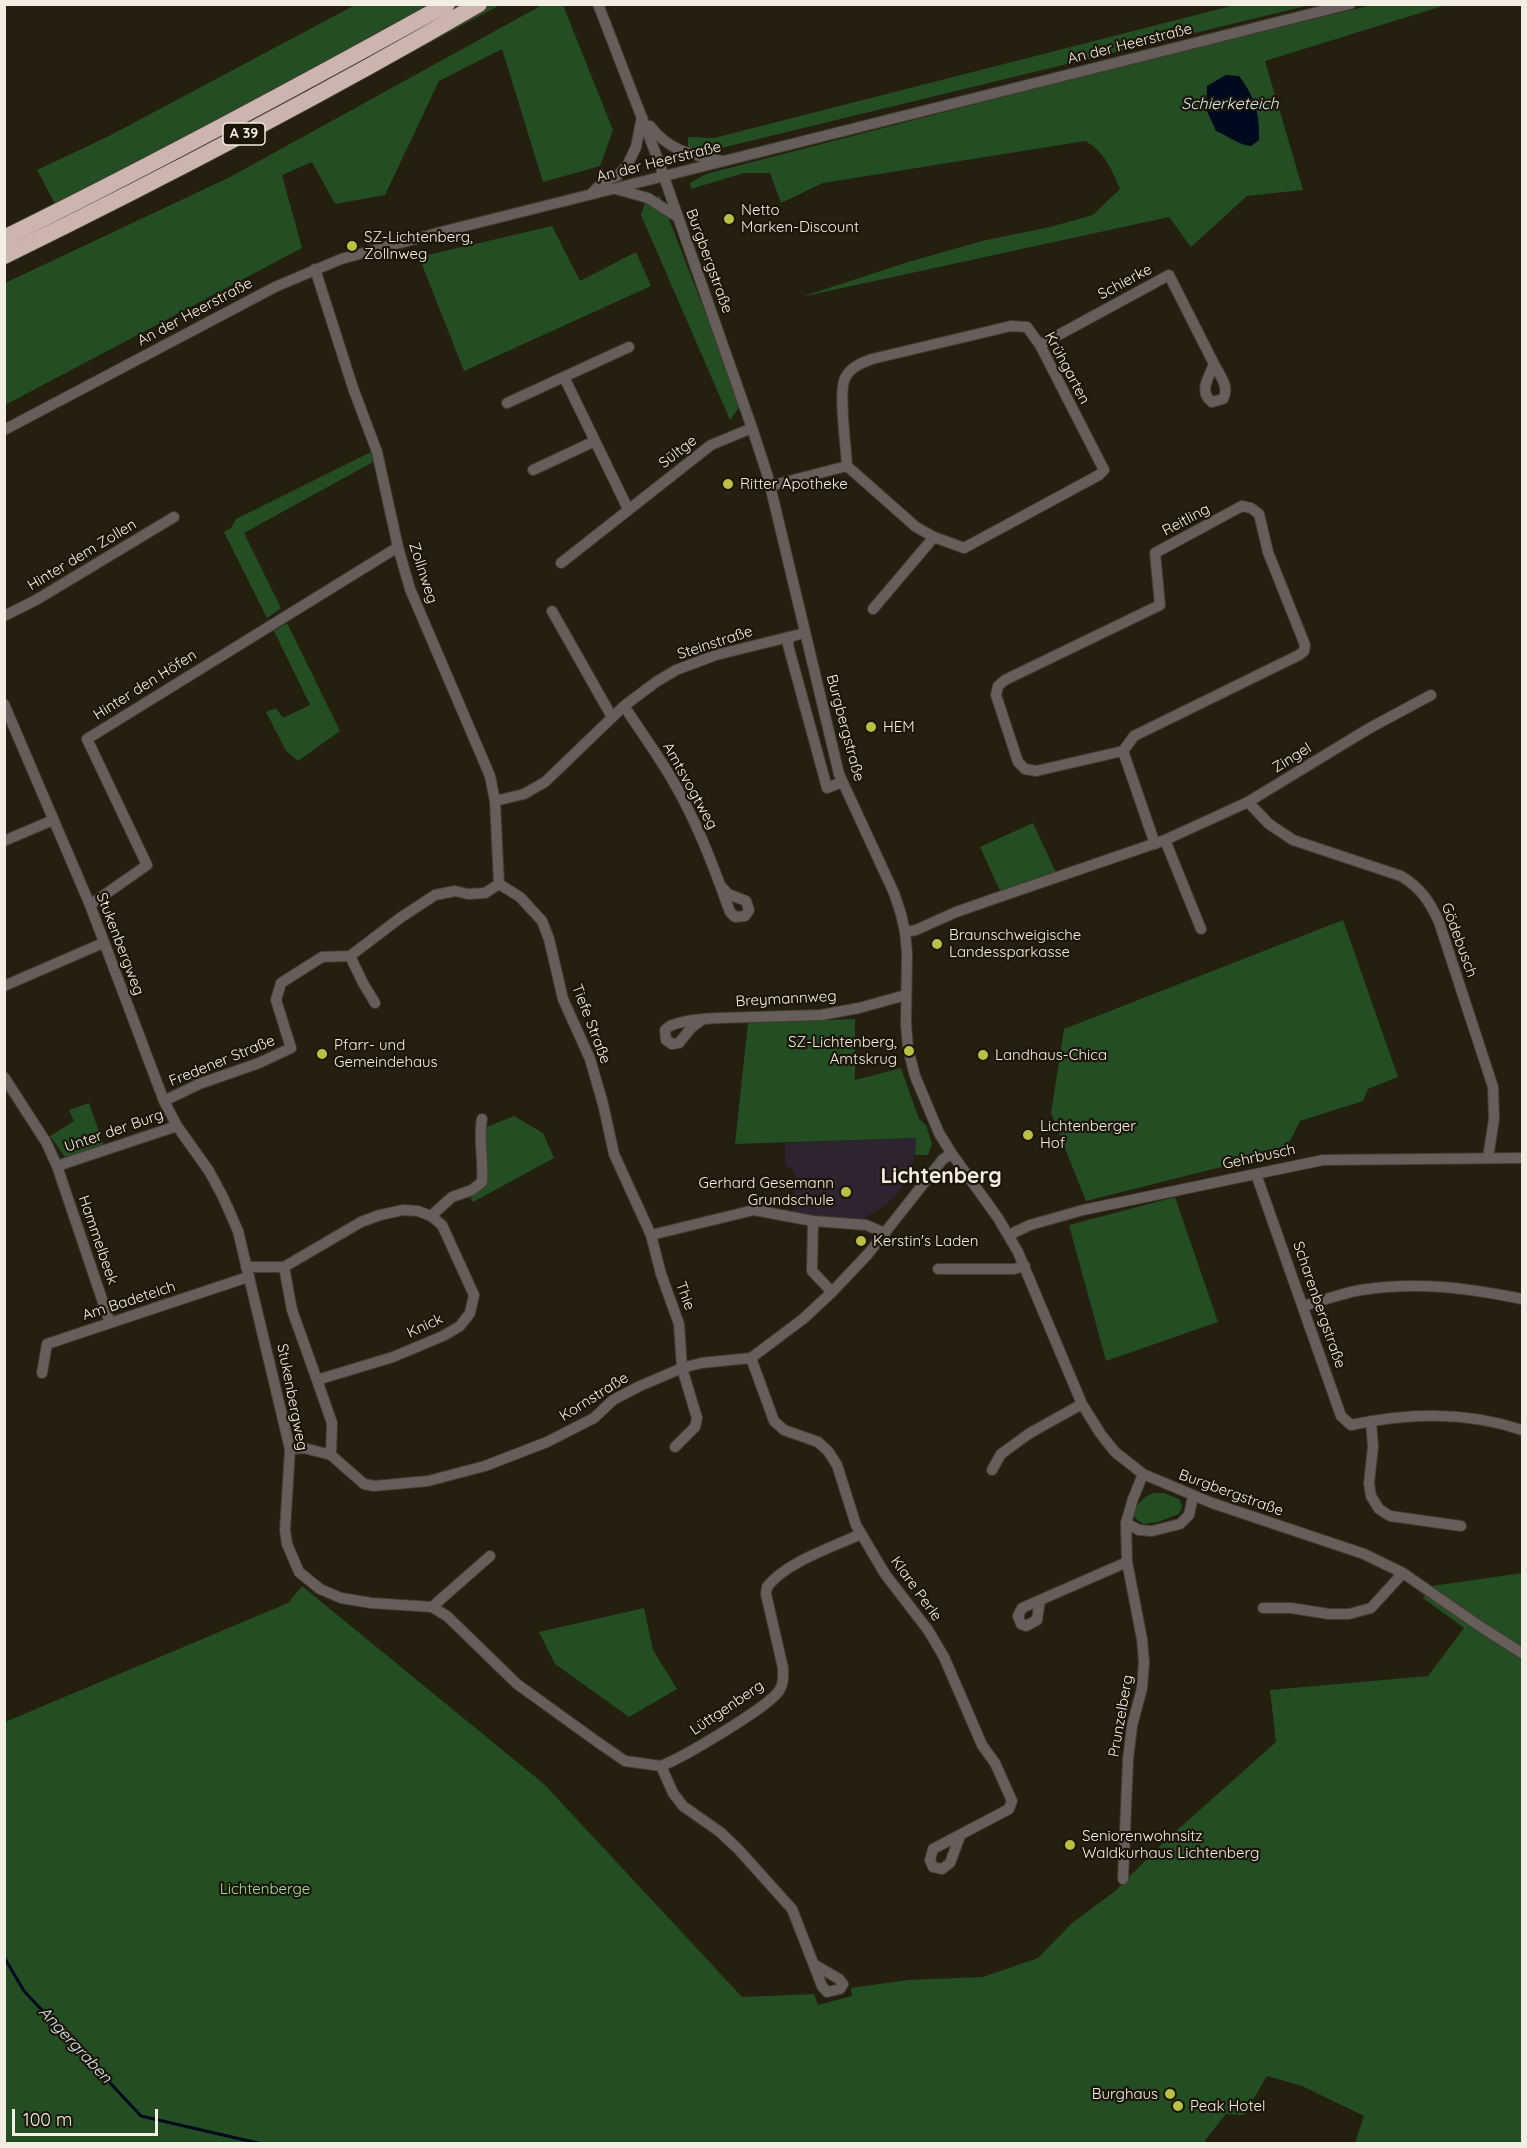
<!DOCTYPE html>
<html>
<head>
<meta charset="utf-8">
<style>
	body { margin:0 }
	#map { position:relative; width:1527px; height:2148px; overflow:hidden; background:#251f10; font-family:Quicksand,sans-serif }
	canvas { display:block }
	.frame { position:absolute; inset:0; border:6px solid #f2eee4; pointer-events:none }
	.scale { position:absolute; left:12px; top:2109px; width:146px; height:27px; box-sizing:border-box; border:3px solid #f2eee4; border-top:0; padding-left:8px; font-size:18px; line-height:21px; white-space:nowrap; color:#f2eee4; -webkit-text-stroke:4px #1b1607; paint-order:stroke }
</style>
</head>
<body>
<div id="map">
<canvas width="1527" height="2148"></canvas>
<div class="frame"></div>
<div class="scale">100 m</div>
</div>
<script>
const c = document.querySelector('canvas').getContext('2d');
c.lineJoin = 'round';
function paint(path, color) { c.fillStyle = color; c.fill(path, 'evenodd'); }
function stroke(path, color, width, dash) { c.strokeStyle = color; c.lineWidth = width; c.lineCap = dash ? 'butt' : 'round'; c.setLineDash(dash || []); c.stroke(path); }
function label(font, color, halo, rows, align = 'center') {
  c.font = font + ' Quicksand,sans-serif'; c.lineWidth = 4.5; c.setLineDash([]); c.textBaseline = 'middle'; c.strokeStyle = halo; c.fillStyle = color; for (const [text, x, y, turn = 0] of rows) {
    c.save(); c.translate(x, y); c.rotate((+turn || 0) * Math.PI / 180); c.textAlign = isNaN(turn) ? turn : align; if (halo) c.strokeText(text, 0, 0); c.fillText(text, 0, 0); c.restore();
  }
}
const education = new Path2D(`
	M917 1138 911 1178 886 1205 863 1219 811 1218 793 1214 795 1171 785 1165V1143Z`);
const green = new Path2D(`
	M544 4 563 5 613 130 600 166 543 182 502 49 439 81 385 195 335 204 312 162 282 175 302 248 5 405V283L230 177Z
	M355 5H500L368 76 70 232 37 170 109 136Z
	M1235 5H1310L717 149H688V137L714 138Z
	M1372 5H1446L1265 61 1303 190 1247 196 1191 247 1169 217 801 297 908 262 982 241 1050 227 1093 215 1120 189C1112 170 1104 151 1085 141L823 183 781 203 770 173H744L691 189 690 183 706 174 1141 61Z
	M660 196 741 405 730 420 641 215 646 199Z
	M552 226 580 281 636 252 651 286 464 371 419 257Z
	M371 452 373 462 244 533 281 608 267 618 224 532 231 528 236 519Z
	M287 623 340 731 298 761 286 751 266 712 276 708 283 718 310 705 274 631Z
	M1033 823 1057 875 1001 893 980 847Z
	M1343 920 1398 1077 1368 1089 1363 1101 1300 1121 1285 1151 1086 1201 1051 1113 1064 1029Z
	M855 1019V1080L901 1068 919 1119 926 1125 932 1144 928 1155H915L916 1138 735 1144 748 1023Z
	M89 1103 104 1146 72 1157H65L50 1136 74 1121 69 1110Z
	M514 1116 543 1133 554 1158 473 1202 469 1195 481 1188 484 1128Z
	M1175 1197 1218 1322 1106 1361 1069 1225Z
	M1154 1493H1164L1179 1499 1182 1506 1179 1514 1158 1522 1143 1524 1134 1517C1136 1504 1142 1497 1154 1493Z
	M1522 1573V2143H1355L1364 2116 1302 2086 1267 2076 1244 2115 1226 2114 1205 2140 1207 2143 5 2144V1722L288 1603 302 1586 544 1784 742 1997 814 1994 818 2005 852 1996 851 1988 908 1980 983 1977 1038 1958 1072 1923 1114 1892 1165 1841 1276 1742 1270 1690 1428 1676 1464 1628 1423 1598 1432 1586Z
	M644 1608 653 1650 677 1689 629 1717 555 1664 539 1632Z`);
const water = new Path2D(`
	M1226 75 1239 76C1255 97 1260 114 1259 140L1251 146C1239 145 1228 136 1216 131L1206 109 1207 86Z`);
const stream = new Path2D(`
	M4 1957 24 1991 141 2116 262 2144`);
const minor = new Path2D(`
	M598 4 657 157 752 428 768 477 839 774 894 893 901 914 905 932 907 953 906 1024 908 1049 915 1076 939 1133 952 1154 998 1218 1018 1252 1082 1404 1100 1433 1115 1452 1143 1474 1212 1503 1364 1554 1403 1573 1481 1627 1522 1653
	M650 126C670 152 691 154 722 161
	M616 189 648 198 676 216
	M591 194 604 181 617 176 627 166 636 147 642 117
	M315 269 353 388 377 452 398 547 410 589 490 776 495 801 499 884
	M1040 345 1169 275 1214 364C1209 377 1198 392 1212 402L1223 399C1230 387 1220 376 1214 364
	M564 377 628 509
	M507 403 629 347
	M4 430 275 287 341 259 441 232 1350 4
	M533 470 595 441
	M770 486 847 466 916 527 934 537 964 548 1099 475 1104 470 1040 345 1027 327 1011 326 872 359C861 363 848 368 844 381 839 397 846 446 847 466
	M1242 506 1251 508 1259 514 1268 552 1305 645 1304 651 1299 655 1134 736 1123 751 1036 771 1025 769 1018 762 996 695 998 686 1005 680 1160 605 1155 553Z
	M561 563 711 445 752 428
	M873 609 934 537
	M552 611 612 717
	M4 616 36 600 174 517
	M789 637 788 645 826 784 827 788 842 782
	M4 704 90 905 164 1101 177 1126 209 1171 223 1197 238 1231 290 1449 285 1530 287 1544 299 1572 320 1589 341 1598 371 1603 432 1607 447 1616 517 1684 596 1741 625 1761 661 1766 673 1793 683 1806 720 1832 738 1849 792 1909 822 1986 827 1992 840 1989 843 1984 839 1979 815 1965
	M624 706C639 729 656 752 670 776 696 819 713 865 730 912L735 917 745 916 749 910 746 901 728 894 720 885
	M1123 751 1155 844
	M495 801 524 794 545 782 624 706 656 682 676 670 716 655 805 633
	M1248 802 1269 824 1293 840 1401 876C1421 888 1430 902 1439 922L1493 1087 1494 1119 1488 1158
	M1165 840 1201 929
	M4 841 53 820
	M499 884 520 897 542 921 549 939 563 999 590 1059 603 1104 614 1154 651 1235 661 1274 679 1324 682 1368 697 1418 695 1427 675 1447
	M90 905 147 865 87 739 398 547
	M905 932 916 930 956 912 1002 896 1165 840 1248 802 1368 729 1431 695
	M350 956 363 983 375 1003
	M4 986 103 943
	M702 1020 691 1028 679 1043 672 1044 666 1040 665 1030C673 1020 705 1019 719 1018L821 1015 859 1008 906 995
	M4 1077 46 1142 57 1166 177 1126
	M164 1101 199 1084 259 1063 291 1048 276 1000 281 983 322 957 350 956 400 918 435 895 455 891 468 894 485 893 499 884
	M57 1166 110 1323
	M1256 1174 1341 1416 1351 1425C1409 1413 1465 1411 1522 1430
	M431 1216 452 1197 472 1190 482 1182C484 1161 478 1140 482 1119
	M813 1221 812 1271 832 1292
	M651 1235 754 1210 813 1221 866 1225 885 1233
	M1009 1235 1030 1225 1083 1210 1323 1160 1522 1158
	M246 1267H284L361 1222 380 1215 403 1210 418 1211 431 1216 442 1225 474 1295 470 1313 460 1326 443 1336 393 1357 317 1380 332 1423 331 1455
	M284 1267 292 1310 317 1380
	M938 1269H1014L1025 1266
	M1303 1306C1322 1301 1342 1293 1361 1290 1417 1281 1468 1288 1522 1299
	M751 1358 774 1421 784 1430 818 1442 828 1451 837 1465 856 1525 885 1574 928 1630 944 1657 982 1745 995 1763 1012 1801 1009 1809 933 1849 930 1860 933 1867 942 1869 950 1863 960 1836
	M42 1373 47 1344 248 1277
	M1371 1421 1373 1447 1369 1483 1371 1496 1379 1509 1390 1516 1461 1526
	M290 1449 304 1448 331 1455 364 1484 374 1486 428 1481 485 1466 547 1442 594 1418 613 1400 640 1386 682 1368 701 1363 751 1358 803 1319 832 1292 868 1254 943 1159 952 1154
	M992 1470 1001 1454 1030 1433 1082 1404
	M1126 1523 1139 1530 1152 1531 1180 1524 1189 1515 1193 1496
	M1040 1600 1037 1620 1026 1626 1021 1624 1018 1616 1022 1608 1127 1562
	M432 1607 490 1556
	M1263 1608H1291L1329 1614H1349L1371 1608 1403 1573
	M661 1766C682 1758 767 1708 779 1691 784 1683 783 1677 783 1668L766 1594 767 1587C786 1562 833 1547 861 1534
	M1123 1879 1128 1760 1132 1726 1142 1688 1144 1662 1142 1639 1127 1562 1126 1523 1133 1499 1143 1474`);
const highway = new Path2D(`
	M4 238C154 164 301 85 447 4
	M4 256C165 177 324 94 479 4`);
const markers = [
	[729,219,6,"#bbc044"],
	[352,246,6,"#bbc044"],
	[728,484,6,"#bbc044"],
	[871,727,6,"#bbc044"],
	[937,944,6,"#bbc044"],
	[909,1051,6,"#bbc044"],
	[322,1054,6,"#bbc044"],
	[983,1055,6,"#bbc044"],
	[1028,1135,6,"#bbc044"],
	[846,1192,6,"#bbc044"],
	[861,1241,6,"#bbc044"],
	[1070,1845,6,"#bbc044"],
	[1170,2094,6,"#bbc044"],
	[1178,2106,6,"#bbc044"]
];
const shields = [
	[244,134,42]
];
const shieldNames = [
	["A 39",244,134]
];
const streetNames = [
	["An der Heerstraße",1130,44,-14],
	["An der Heerstraße",659,162,-14],
	["Burgbergstraße",709,261,70],
	["Schierke",1125,282,-28],
	["An der Heerstraße",195,312,-28],
	["Krühgarten",1067,368,62],
	["Sültge",678,452,-38],
	["Reitling",1186,520,-28],
	["Hinter dem Zollen",82,555,-31],
	["Zollnweg",423,573,72],
	["Steinstraße",715,643,-18],
	["Hinter den Höfen",145,685,-32],
	["Burgbergstraße",845,728,75],
	["Zingel",1292,758,-32],
	["Amtsvogtweg",690,786,61],
	["Gödebusch",1459,940,70],
	["Stukenbergweg",120,944,69],
	["Breymannweg",786,999,-3],
	["Tiefe Straße",591,1024,69],
	["Fredener Straße",222,1061,-22],
	["Unter der Burg",114,1131,-19],
	["Gehrbusch",1259,1157,-12],
	["Hammelbeek",98,1240,71],
	["Thie",685,1296,70],
	["Am Badeteich",129,1301,-18],
	["Scharenbergstraße",1319,1305,71],
	["Knick",425,1326,-25],
	["Stukenbergweg",292,1397,79],
	["Kornstraße",594,1397,-32],
	["Burgbergstraße",1231,1493,20],
	["Klare Perle",916,1589,54],
	["Lüttgenberg",727,1708,-34],
	["Prunzelberg",1121,1716,-80]
];
const poiNames = [
	["Netto",741,210],
	["Marken-Discount",741,227],
	["SZ-Lichtenberg,",364,237],
	["Zollnweg",364,254],
	["Ritter Apotheke",740,484],
	["HEM",883,727],
	["Braunschweigische",949,935],
	["Landessparkasse",949,952],
	["SZ-Lichtenberg,",897,1042,"right"],
	["Amtskrug",897,1059,"right"],
	["Pfarr- und",334,1045],
	["Gemeindehaus",334,1062],
	["Landhaus-Chica",995,1055],
	["Lichtenberger",1040,1126],
	["Hof",1040,1143],
	["Gerhard Gesemann",834,1183,"right"],
	["Grundschule",834,1200,"right"],
	["Kerstin's Laden",873,1241],
	["Seniorenwohnsitz",1082,1836],
	["Waldkurhaus Lichtenberg",1082,1853],
	["Burghaus",1158,2094,"right"],
	["Peak Hotel",1190,2106]
];
const parkNames = [
	["Lichtenberge",265,1889]
];
const waterNames = [
	["Schierketeich",1230,104],
	["Angergraben",75,2045,47]
];
const districtNames = [
	["Lichtenberg",941,1177]
];
paint(education, '#2d2331');
paint(green, '#234d22');
paint(water, '#00091e');
stroke(stream, '#00091e', 3);
stroke(minor, '#423c2e', 12);
stroke(highway, '#423c2e', 18);
stroke(minor, '#675e5b', 10);
stroke(highway, '#ccb5af', 16);
for (const [x, y, r, color] of markers) { const dot = new Path2D(); dot.arc(x, y, r, 0, 2 * Math.PI); c.fillStyle = color; c.fill(dot); stroke(dot, '#1b1607', 2); }
for (const [x, y, w] of shields) { const box = new Path2D(); box.roundRect(x - w / 2, y - 11, w, 22, 4.5); c.fillStyle = '#1b1607'; c.fill(box); stroke(box, '#f2eee4', 1.5); }
label('bold 14px', '#f2eee4', null, shieldNames);
label('15px', '#f2eee4', '#1b1607', streetNames);
label('15px', '#f2eee4', '#1b1607', poiNames, 'left');
label('15px', '#9ee19b', '#1b1607', parkNames);
label('italic 16px', '#d8e6f3', '#1b1607', waterNames);
label('bold 21px', '#f2eee4', '#1b1607', districtNames);
</script>
</body>
</html>
